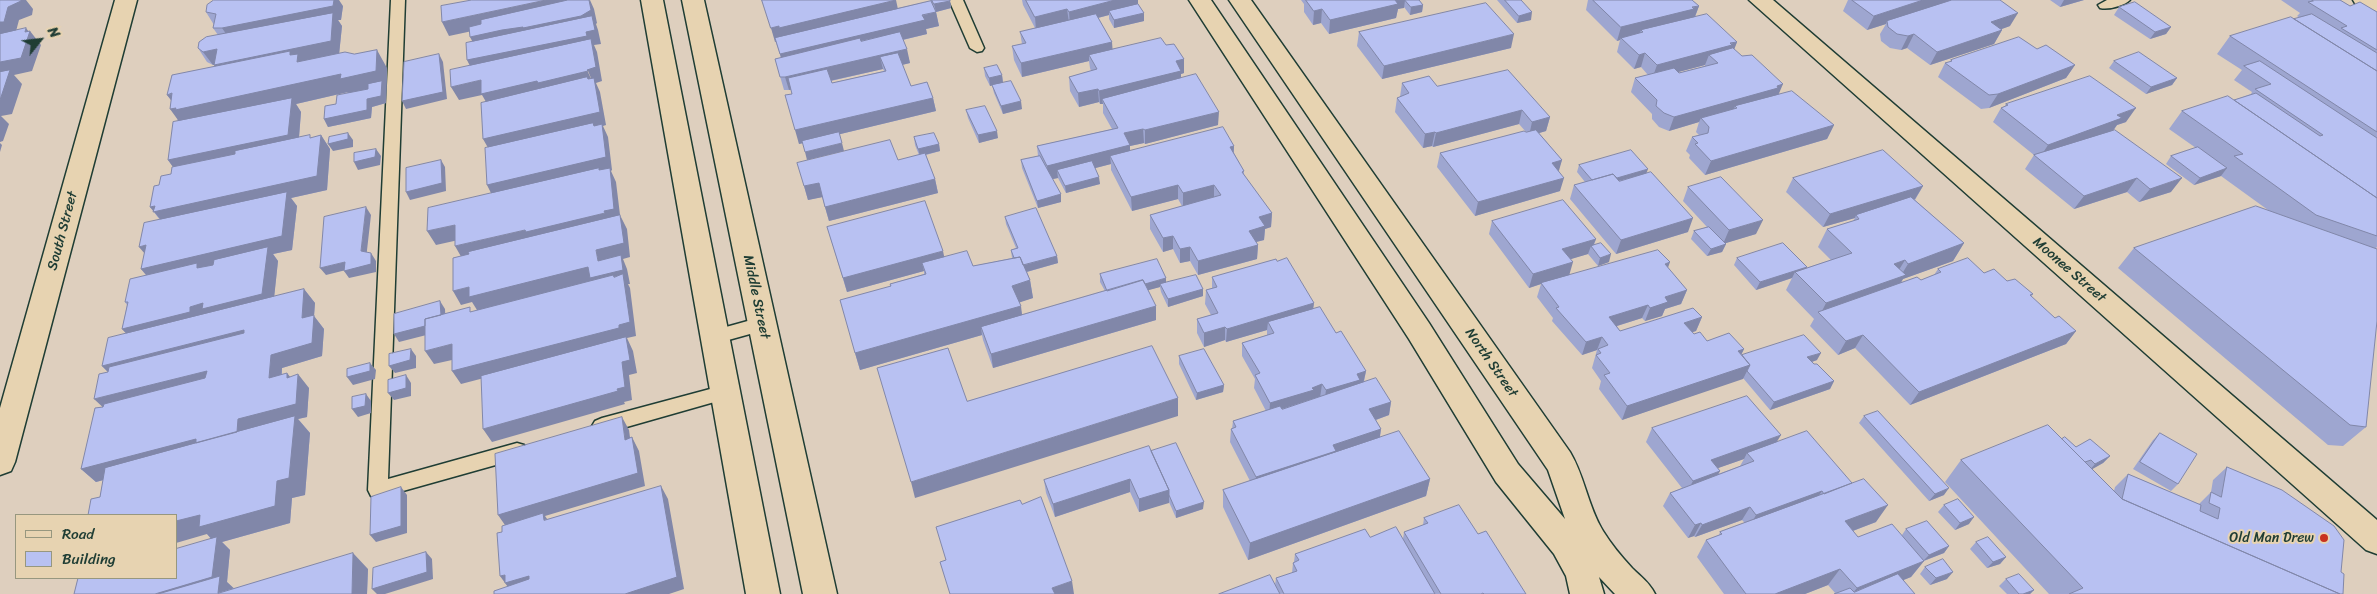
<!DOCTYPE html>
<html>
<head>
<meta charset="utf-8">
<style>
	body { margin:0 }
	#map { position:relative; width:2377px; height:594px; overflow:hidden; background:#decfbe; font-family:Sriracha,sans-serif }
	canvas { display:block }
	.legend { position:absolute; left:15px; top:514px; width:162px; height:65px; box-sizing:border-box; background:#e7d3b1; border:1px solid #97977f; margin:0; padding:6px 9px; list-style:none; font-size:15px; color:#1f3d34 }
	.legend li { display:flex; align-items:center; gap:10px; height:25px }
	.legend b { width:25px; border:1px solid #97977f }
	.north { position:absolute; left:15px; top:15px; width:50px; height:50px; -webkit-text-stroke:4px #e7d3b1; paint-order:stroke; rotate:61deg; font-size:14px; font-weight:700; line-height:20px; text-align:center; color:#1f3d34 }
	.north::after { content:''; display:block; margin:auto; width:18px; height:22px; background:#1f3d34; clip-path:polygon(50% 0,100% 100%,50% 72%,0 100%) }
</style>
</head>
<body>
<div id="map">
<canvas width="2377" height="594"></canvas>
<ul class="legend">
<li><b style="height:6px;background:#e7d3b1"></b>Road</li>
<li><b style="height:14px;background:#b8c1f2"></b>Building</li>
</ul>
<div class="north">N</div>
</div>
<script>
const c = document.querySelector('canvas').getContext('2d');
c.lineJoin = 'round';
function stroke(path, color, width, dash) { c.strokeStyle = color; c.lineWidth = width; c.lineCap = dash ? 'butt' : 'round'; c.setLineDash(dash || []); c.stroke(path); }
function paint(path, color) { c.fillStyle = color; c.fill(path, 'evenodd'); }
function label(font, color, halo, rows, align = 'center') {
  c.font = font + ' Sriracha,sans-serif'; c.lineWidth = 4; c.setLineDash([]); c.textBaseline = 'middle'; c.strokeStyle = halo; c.fillStyle = color; for (const [text, x, y, turn = 0] of rows) {
    c.save(); c.translate(x, y); c.rotate((+turn || 0) * Math.PI / 180); c.textAlign = isNaN(turn) ? turn : align; if (halo) c.strokeText(text, 0, 0); c.fillText(text, 0, 0); c.restore();
  }
}
const service = new Path2D(`
	M391 0H405L388 479 517 443 524 445 527 451 524 457 517 459 378 498 371 496 368 490Z
	M949 0H963L984 48 982 51 977 52 970 48Z
	M2107 0H2130C2124 6 2108 10 2100 8L2098 5Z
	M762 317 768 319 771 324 768 329 714 344 708 342 705 337 708 332Z
	M725 385 732 387 734 392 732 397 602 434 595 431 592 426 595 421 602 418Z`);
const minor = new Path2D(`
	M115 0H137L15 462 11 471 0 475V408Z
	M641 0H663L780 594H746Z
	M682 0H704L837 594H803Z
	M1189 0H1211L1429 323 1518 464 1565 519 1548 470 1229 0H1251L1570 452C1585 477 1588 507 1603 531 1611 544 1621 556 1632 568 1641 577 1649 582 1655 594H1615L1599 577 1604 594H1570L1566 576 1554 554 1496 482 1409 339Z
	M1749 0H1773L2377 520V554L2366 550Z
	M2353 0H2377V14L2356 5Z`);
const wall = new Path2D(`
	M762 0 898 8 931 1 930 0H950L951 8 936 12 939 26 926 29 927 34 903 40 910 63 902 65 911 86 933 98 936 111 799 144 792 94 791 90H784L775 59 781 58ZM883 69 884 71 832 83 831 81Z
	M1022 0H1138V4L1144 21 1114 28 1109 19V15L1098 18 1112 42V49L1166 45 1184 59V73L1181 74V78L1218 125 1145 144 1144 143 1130 146V151L1234 146V153L1244 171V175L1272 213 1271 227 1265 229 1264 240 1256 242 1258 245 1257 259 1198 275 1190 261 1180 263 1173 249 1163 252 1150 229V215L1182 206 1178 199 1132 211 1111 170V164L1095 168 1100 184 1066 193 1058 178 1052 179 1061 202 1038 208 1022 168 1021 160 1038 156 1037 146 1112 129 1103 113V104H1100L1099 102 1079 107 1070 91 1069 77 1091 71 1090 68 1089 61 1022 77 1014 60 1012 46 1022 44 1020 32 1035 28 1023 5Z
	M1301 0H1419L1423 5 1422 12 1410 15 1404 7 1398 9 1396 18 1329 34 1321 23 1313 25 1304 12V4Z
	M1497 0H1521L1531 20 1517 23Z
	M1588 0H1692L1699 6 1695 17 1737 42 1734 49 1779 94 1834 125 1827 139 1705 175 1689 158 1690 155 1686 151 1692 137 1699 135 1696 132 1699 122 1669 131 1659 127 1652 119V114L1631 92 1635 78 1648 75 1641 67 1634 69 1617 52 1620 40 1617 41 1586 10ZM1705 65V66L1679 73 1678 72Z
	M1848 0H2000L2010 26 2001 29 2002 30 1994 44 1930 65 1907 48 1901 50 1890 48 1881 41 1880 34 1886 24 1867 30 1843 11Z
	M2050 0H2084L2060 7Z
	M2281 0H2340L2350 6 2377 12V247L2376 248 2366 427 2343 446 2328 445 2118 268 2134 248 2268 210 2221 176 2194 185 2166 164 2171 156 2196 148 2169 129 2182 111 2234 100 2251 94 2252 92 2234 80 2242 70 2217 54 2230 36 2300 18 2297 16 2300 13Z
	M343 6 341 20H338L342 26 339 54 387 68 386 103 372 107 371 118 328 127 324 119 336 104 348 92 296 104 301 112 299 138H312L321 135 330 149 327 190 291 198 297 206 292 250 273 254 278 261 274 297 304 289 315 303 314 316 324 329 322 356 282 368V375L287 373 290 377 309 388 307 417 298 419 310 433 305 495 292 498 290 523 222 542 230 550 227 582 234 589 368 569 367 594H74L211 539 207 534 100 497 103 480 96 482 81 469 102 407 108 372 102 366 126 333 122 329 127 305 125 302 146 275 141 269 160 220 150 207 159 185 171 174 173 167 168 160 178 121 171 100 167 95 215 67 214 65H213L207 62 198 48 218 35 213 28 214 25 206 12Z
	M2119 7 2171 27 2166 34 2150 39 2114 15Z
	M1359 32 1511 48 1382 79 1357 46Z
	M2037 49 2075 65 2066 78 1989 108 1981 109 1938 77 1945 63 1950 62 1951 60Z
	M2114 61 2177 78 2172 85 2146 94 2109 68Z
	M984 68 1002 75 1003 83 1022 109 1003 114 994 93 992 85 990 86 985 76Z
	M1402 83 1437 86 1550 117 1546 131 1539 133 1562 160 1558 171 1560 191 1475 216 1437 167 1440 153 1526 132 1519 124 1433 147 1432 146 1423 148 1395 112 1397 98 1400 97Z
	M2006 104 2126 122 2117 125 2113 131 2171 192 2139 202 2127 192 2074 209 2025 169 2034 155 1993 122 2001 108 2005 106Z
	M966 110 998 138 979 143 968 118Z
	M914 137 939 144 940 151 926 155 935 179 938 193 829 221 822 197 808 200 804 186 919 155 915 145Z
	M1579 165 1646 173 1688 232 1616 254 1570 199 1574 185 1585 182 1577 172Z
	M1793 178 1923 186 1915 200 1964 243 1953 261 1903 279 1901 282 1921 280 1934 275 1938 269 1984 273 2007 281 2033 294 2031 297 2055 318 2076 331 2066 344 1910 405 1855 348 1838 355 1810 326 1814 319 1786 290 1792 278 1756 290 1734 265 1737 258 1806 268 1831 260 1818 247 1827 229 1853 221 1855 218 1823 227 1786 192Z
	M1688 187 1756 234 1725 243 1726 244 1722 252 1707 256 1691 239 1694 231 1707 227 1683 201Z
	M1005 217 1057 256 1058 263 1027 272 1030 280 1033 298 1019 302 1022 315 1105 291 1100 282V274L1166 283 1203 289V296L1168 307 1161 292 1160 287 1148 290 1156 320 993 368 983 340 982 335 860 370 855 353 890 286V284L924 274V271L847 292 827 227 944 257 973 266 1012 258 1011 250 1016 248 1006 224Z
	M1492 221 1596 239 1594 245 1609 262 1598 266 1588 254 1570 259 1569 275 1668 268 1687 290 1681 304 1665 309 1662 316 1645 321 1642 318 1617 326 1620 331 1702 317 1696 331 1692 332 1694 334 1707 341 1744 349 1741 355H1742L1817 360 1812 362 1834 381 1830 389 1770 410 1743 378 1622 420 1599 389 1601 381 1592 368 1597 350 1582 355 1552 321 1553 318 1537 297 1541 284 1529 288 1489 234Z
	M1212 277 1314 303 1313 309 1336 333 1366 371 1364 382 1391 402 1389 415 1376 420 1381 429 1380 437 1430 479 1426 496 1248 560 1223 507V490L1250 481 1230 442 1231 429H1232L1233 421 1266 411 1254 388 1255 379 1242 356V343L1267 335V330L1226 342 1225 340 1204 347 1197 333V319L1211 315 1205 304 1206 290 1212 288Z
	M1179 356 1224 385 1223 392 1196 400 1179 364Z
	M1864 416 1944 495 1929 501 1859 423Z
	M1652 428 1777 442 1876 522 1853 531 1858 537 1902 535 1906 529 1949 546 1944 553 1924 561 1911 577 1903 580 1915 594H1836L1828 585 1805 594H1724L1697 557 1706 540 1719 535 1720 532 1745 523 1742 520 1695 537 1694 536 1688 538 1663 506 1670 493 1682 488 1646 442ZM1744 459 1740 466 1718 474 1720 471 1718 468Z
	M2160 433 2178 484 2171 491 2133 469 2153 440Z
	M2062 439 2076 447 2110 456 2103 463 2092 469 2114 491 2115 487 2128 474 2199 504 2211 492 2213 480 2227 467 2341 572 2343 594H2049L1945 482 1961 460Z
	M1151 451 1203 509 1176 518 1169 502 1139 512 1130 492 1055 517 1046 493 1044 480Z
	M1944 505 1969 524 1955 530 1938 512Z
	M1424 518 1478 534 1526 594H1219L1275 585 1276 578 1292 573 1293 563 1294 562 1295 554 1370 537 1403 539 1404 532 1423 525Z
	M1976 542 2006 557 2000 564 1987 568 1970 549Z
	M1925 567 1947 579 1930 585 1920 574Z
	M2006 579 2034 590 2030 594H2007L1999 586Z`);
const shadedWall = new Path2D(`
	M21 0H26L33 9 32 15 19 20 15 35 0 39V22L8 7Z
	M331 0H339L343 6 341 20H338L342 26 339 55 224 79 214 65 231 41 222 28Z
	M546 0H583L584 7 449 36 442 22Z
	M590 0 594 9 597 23 596 24 598 30 601 44 594 45 597 52 602 81 596 83 600 92 606 125 603 126 608 137 612 170 611 171 616 182 621 223 463 260 455 246 525 230 605 213 494 199 487 185 491 153 483 139 593 83 587 70 474 74 467 60 477 50 470 37Z
	M896 0 899 14 775 42 771 28Z
	M1115 0H1138V8L1109 11V15L1070 25 1069 12Z
	M1392 0H1405L1404 8 1398 9 1396 18 1329 34 1330 20Z
	M1923 0H1958L1887 21 1886 24 1867 30 1874 16Z
	M2064 0H2084L2060 7Z
	M950 1 951 8 936 12 934 4Z
	M1423 5 1422 12 1410 15 1411 7Z
	M1699 6 1694 19 1643 32 1641 30 1639 35 1621 38 1620 40 1617 41 1621 27Z
	M1067 9 1069 23 1036 30 1035 17Z
	M1322 9 1321 23 1313 25 1314 11Z
	M936 12 939 26 926 29 927 34 784 68 780 54Z
	M1532 12 1531 20 1517 23 1519 16Z
	M1144 13V21L1114 28V20Z
	M2018 13 2010 26 1983 36 1991 22Z
	M2171 27 2166 34 2150 39 2155 32Z
	M26 28 29 32 30 31 41 45 32 71 14 75 22 84 12 114 1 116 9 124 3 141 0 142V62L25 32Z
	M2002 30 1994 44 1930 65 1937 52Z
	M1514 34 1511 48 1382 79 1384 66Z
	M1914 34 1907 48 1901 50 1908 36Z
	M1112 42 1113 55H1089V61L1022 77 1021 63Z
	M1737 42 1732 55H1709L1705 65 1652 79 1657 65Z
	M217 49 226 63 213 65 203 52Z
	M907 49 910 63 885 69 880 57 883 69 789 90 785 77Z
	M377 50 387 68 386 103 372 107 371 118 328 127 324 119 348 92 296 104 301 112 298 149 178 174 168 160 183 127 170 109 176 108 178 109 167 95Z
	M1645 53 1641 67 1634 69 1639 55Z
	M439 54 443 62 447 99 406 109 402 101Z
	M1184 59V73L1181 74V84L1102 99 1103 104H1100L1099 91 1176 61Z
	M2075 65 2066 78 1989 108 1998 94Z
	M588 71 594 85 489 107 482 95 459 100 451 87 481 80 537 81Z
	M1002 75 1003 83 990 86 989 78Z
	M2177 78 2172 85 2146 94 2151 87Z
	M1783 84 1777 98 1737 108 1735 106 1733 112 1701 118 1699 122 1669 131 1674 117Z
	M1098 89 1099 102 1079 107 1078 93Z
	M933 98 936 111 799 144 795 130Z
	M1021 101 1022 109 1003 114 1001 106Z
	M2136 108 2126 122 2117 125 2112 132 2039 159 2048 145 2117 115Z
	M1522 110 1519 124 1433 147 1436 133Z
	M1219 112 1218 125 1145 144V130Z
	M1550 117 1546 131 1529 136 1532 122Z
	M1834 125 1827 139 1705 175 1711 161Z
	M1143 129 1144 143 1130 146V159L1110 156 1111 164 1061 177 1057 170 1058 178 1048 180 1047 166 1124 133Z
	M997 131 998 138 979 143 978 135Z
	M1435 132 1432 146 1423 148 1425 134Z
	M348 133 353 140V147L333 151 328 144Z
	M321 135 330 149 327 190 291 198 297 206 292 250 273 254 278 261 273 308 134 342 122 329 190 307 203 303 262 294 153 283 141 269 165 225 150 207Z
	M0 143 2 145 0 152Z
	M842 143 844 151 807 160 805 152Z
	M939 144 940 151 920 156 918 149Z
	M1234 146 1233 159 1230 147Z
	M376 149 381 156 380 165 358 170 354 162Z
	M441 160 445 167 446 191 410 200 406 192Z
	M1562 160 1558 174 1552 163Z
	M2227 168 2221 176 2194 185 2200 178Z
	M1648 169 1645 177 1596 184Z
	M1099 177 1100 184 1066 193 1065 186Z
	M1564 178 1560 191 1475 216 1478 202Z
	M2137 178 2127 192 2074 209 2084 196Z
	M2182 178 2171 192 2139 202 2150 189Z
	M935 179 938 193 829 221 825 207Z
	M819 183 823 197 808 200 804 186Z
	M1178 185V199L1132 211 1131 197Z
	M1214 185V198L1183 207V193Z
	M1923 186 1915 199 1858 217 1856 215 1855 218 1823 227 1830 214Z
	M1061 194V202L1038 208 1037 201Z
	M366 207 371 215 366 259 361 251Z
	M1272 213 1271 227 1265 229 1264 240 1248 244 1249 231 1259 217Z
	M620 215 627 229 630 257 623 259 627 269 630 284H628L630 288 636 336 627 338 633 351 637 373 629 375 632 400 624 402 625 404 492 442 483 429 617 389 626 341 461 384 452 371 477 310 472 302 461 305 453 291 469 287 598 261 596 250Z
	M1693 218 1688 232 1616 254 1621 240Z
	M1763 220 1756 234 1723 244 1729 230Z
	M455 225 463 239 436 245 427 231Z
	M1173 236V249L1163 252V238Z
	M1596 239 1592 248 1591 246 1588 254 1558 263 1562 249Z
	M1964 243 1953 261 1903 279 1895 293 1820 315 1826 303 1900 277 1908 264Z
	M1726 244 1722 252 1707 256 1711 249Z
	M146 245 151 261 139 247Z
	M1258 245 1257 259 1198 275V261Z
	M1190 247V261L1180 263V249Z
	M943 251 946 265 922 263 924 271 847 292 843 278Z
	M371 253 376 261V272L349 278 344 271Z
	M1611 254 1609 262 1598 266 1600 258Z
	M1057 256 1058 263 1019 274 1018 267Z
	M1905 260 1894 278V264Z
	M345 262 350 269 326 275 320 268Z
	M1573 262 1569 276 1541 283V284L1529 288 1533 274Z
	M1670 262 1665 276V264Z
	M1807 267 1803 275 1795 272 1792 278 1756 290 1760 282Z
	M1166 278V285L1160 284V287L1109 301V294Z
	M1030 280 1033 298 1015 304 1012 286Z
	M304 289 315 303 314 316 324 329 322 356 282 368 280 392 269 378 271 355 302 318Z
	M1203 289V296L1168 307V299Z
	M1687 290 1681 304 1665 309 1662 316 1645 321 1650 308 1665 297Z
	M440 301 445 309 446 330 399 342 394 334Z
	M1314 303 1312 316 1268 322 1267 330 1226 342 1227 329Z
	M1648 305 1642 318 1604 330 1609 317Z
	M1021 306 1023 323 981 327 982 335 860 370 855 353Z
	M1156 306V320L993 368 991 354Z
	M1702 317 1696 331 1678 337 1684 323Z
	M1225 327V340L1204 347V333Z
	M244 330 255 344 115 379 102 366Z
	M2076 331 2066 344 1910 405 1919 392Z
	M1863 335 1855 348 1838 355 1846 341Z
	M1602 337 1597 350 1582 355 1586 342Z
	M452 344 461 358 434 364 425 351Z
	M411 349 416 356V368L395 373 389 366Z
	M1744 349 1738 361V351Z
	M1821 353 1817 360 1803 365 1807 357Z
	M370 363 376 370 375 379 353 385 347 377Z
	M1750 365 1743 379 1622 420 1627 406Z
	M207 371 219 385 108 412 94 399Z
	M1366 371 1363 384 1324 404 1326 390 1357 374Z
	M287 373 297 386 298 374 309 388 307 417 298 419 310 433 305 495 292 498 290 523 222 542 230 550 227 582 238 592 211 594H155L216 544 207 534 176 543V521L205 453 96 482 81 469 238 419 287 378Z
	M406 375 411 383V396L394 400 388 393Z
	M1834 381 1830 389 1770 410 1774 402Z
	M1322 384 1320 398 1269 417 1270 403Z
	M1224 385 1223 392 1196 400 1197 393Z
	M366 394 371 401V413L358 417 352 409Z
	M1178 398V416L915 498 911 482Z
	M1391 402 1389 415 1367 423 1369 409Z
	M622 417 629 430 632 453 625 440Z
	M1381 429 1379 442 1255 490 1256 477 1333 445Z
	M1781 435 1773 448 1747 453 1744 459 1704 473 1711 460Z
	M632 437 639 451 645 486 545 516 552 526 507 528 498 515Z
	M2110 456 2103 463 2089 471 2095 464Z
	M1720 471 1713 484 1686 494 1693 481Z
	M1130 479V492L1055 517 1053 504Z
	M1430 479 1426 496 1248 560 1250 543Z
	M661 486 668 499 684 589 669 594H625Z
	M401 487 407 495V533L376 542 370 535Z
	M1949 488 1944 495 1929 501 1935 494Z
	M1169 490V503L1139 512V499Z
	M1822 491 1813 504 1749 528 1756 515Z
	M1204 502 1203 509 1176 518V511Z
	M1888 505 1876 522 1834 538 1845 521Z
	M1750 507 1742 520 1695 537 1702 525Z
	M1974 517 1969 524 1955 530 1960 523Z
	M1701 523 1694 536 1688 538 1695 525Z
	M1949 546 1944 553 1923 561 1929 555Z
	M426 552 432 559 433 579 385 594H377L372 589Z
	M353 553 368 569 367 594H352Z
	M2006 557 2000 564 1987 568 1993 562Z
	M1924 561 1911 577 1869 594H1852L1857 588Z
	M1840 569 1828 585 1805 594H1775Z
	M1953 572 1947 579 1930 585 1936 578Z
	M505 575 529 576 538 588 513 594 500 576Z
	M1072 581 1074 594H1053L1052 588Z
	M2034 590 2030 594H2023Z`);
const building = new Path2D(`
	M0 0H21V1L8 7 4 22H0Z
	M214 0H334L333 6 222 28H213L216 14 206 12 207 5Z
	M472 0H546L442 22 441 6Z
	M568 0H589L591 10 581 16 523 28V27L502 30 470 37 469 27 481 24V20Z
	M762 0H896L779 28V26L771 28Z
	M932 0H950V1L934 4Z
	M1026 0H1115L1069 12 1067 9 1035 17Z
	M1306 0H1395L1398 4 1330 20 1322 9 1314 11Z
	M1405 0H1419L1423 5 1411 7Z
	M1505 0H1521L1532 12 1519 16Z
	M1593 0H1692L1699 6 1692 7 1694 9 1621 27Z
	M1852 0H1923L1874 16Z
	M1952 0H2000L2018 13 1991 22 2002 30 1937 52 1914 34 1908 36 1897 34 1888 27 1887 21Z
	M2312 0H2340L2350 6 2360 2 2377 12V50L2341 28 2347 26 2308 2 2313 1Z
	M931 1 936 12 922 15 925 20 780 54 775 38Z
	M2135 2 2171 27 2155 32 2119 7Z
	M1486 3 1514 34 1384 66 1359 32Z
	M1138 4 1144 13 1114 20 1109 11Z
	M333 13 331 41 214 65 217 49 203 52 198 48 199 42 206 37Z
	M1096 14 1112 42 1021 63 1012 46 1026 43 1020 32Z
	M1707 14 1737 42 1730 43 1732 45 1657 65 1645 53 1639 55 1621 38 1643 32 1641 30Z
	M2312 14 2377 53V71L2294 19Z
	M592 16 595 30 586 32 587 36 467 60 466 43Z
	M2291 17 2377 71V132L2230 36Z
	M26 28 25 32 30 31 21 58 0 62V34Z
	M900 32 907 49 785 77H780L775 59 860 38 861 41Z
	M2019 37 2037 49 2046 45 2075 65 1998 94 1989 95 1945 63 1952 61 1951 60Z
	M1161 38 1166 45 1174 44 1184 59 1176 61 1181 71 1099 91 1098 89 1078 93 1069 77 1097 69 1089 55Z
	M591 39 596 67 587 70 588 71 538 83 537 81 481 94V80L451 87 450 70Z
	M1733 48 1742 56 1752 55 1783 84 1777 86 1778 88 1674 117 1664 113 1656 106 1657 100 1635 78 1674 68 1679 73 1718 63 1709 55Z
	M377 50 376 71 340 79 341 74 175 110 176 108 170 109 172 93 167 95 172 75 290 51V55L298 54 297 62 345 52 354 54Z
	M2139 52 2177 78 2151 87 2114 61Z
	M898 53 911 86 927 82 933 98 795 130 785 95 792 94 788 78 827 69 832 83 886 71 880 57Z
	M439 54 443 92 402 101 404 62Z
	M2260 61 2377 138V198L2234 100 2256 93 2320 136 2323 135 2255 89 2271 84 2244 66Z
	M997 65 1002 75 989 78 984 68Z
	M10 70 0 100V72Z
	M1508 70 1550 117 1532 122 1522 110 1436 133 1435 132 1425 134 1397 98 1409 93 1402 83 1429 76 1437 86Z
	M1196 74 1219 112 1145 130 1143 129 1124 133 1130 145 1047 166 1037 146 1118 128 1102 99Z
	M2090 76 2136 108 2117 115 2122 118 2048 145 2001 108 2008 105 2006 104Z
	M587 77 588 79 594 78 600 112 483 139 481 103Z
	M382 81 381 96 367 99V110L324 119 325 106 336 104 337 95 368 89V84Z
	M1011 81 1021 101 1001 106 992 85Z
	M1792 91 1834 125 1711 161 1695 144 1698 143 1692 137 1708 133 1709 127 1701 118 1737 108 1735 106Z
	M2228 96 2377 198V236L2316 215 2234 156 2243 154 2182 111Z
	M292 98 288 135 168 160 173 122Z
	M985 106 997 131 978 135 966 110Z
	M593 123 594 126 602 124 606 157 487 185 485 148Z
	M1223 127 1234 146 1230 147 1244 171 1242 172 1272 213 1259 217 1265 226 1249 231 1258 245 1198 261 1190 247 1180 249 1173 236 1163 238 1150 215 1221 195 1214 185 1183 193 1178 185 1131 197 1110 156Z
	M1536 130 1562 160 1552 163 1564 178 1478 202 1440 153 1524 131 1526 132Z
	M2115 130 2182 178 2150 189 2137 178 2084 196 2034 155Z
	M839 132 842 143 805 152 802 141Z
	M348 133V139L328 144 329 137Z
	M934 133 939 144 918 149 914 137Z
	M310 135V138L321 135 317 176 153 212 155 206 150 207 154 186 159 185 161 176 171 174 172 167 235 154V151Z
	M890 140 898 160 925 153 935 179 825 207 819 183 804 186 797 163Z
	M2198 147 2227 168 2200 178 2171 156Z
	M376 149 375 157 354 162V153Z
	M1631 150 1648 169 1617 178 1613 174 1592 180 1579 165Z
	M1883 150 1923 186 1830 214 1793 178Z
	M1040 156 1061 194 1037 201 1021 160Z
	M441 160 442 183 406 192V168Z
	M1092 161 1099 177 1065 186 1057 170Z
	M599 168V170L610 168 614 209 604 211 605 213 526 232 525 230 455 246V225L427 231 428 208Z
	M1651 172 1693 218 1621 240 1574 185 1613 174 1619 181Z
	M1721 177 1763 220 1729 230 1688 187Z
	M287 192 282 236 141 269 146 245 139 247 144 223Z
	M1911 197 1964 243 1908 264 1905 260 1894 264 1906 275 1826 303 1795 272 1852 253 1827 229 1859 219 1856 215Z
	M1563 200 1596 239 1562 249 1573 262 1533 274 1492 221Z
	M925 201 943 251 843 278 827 227Z
	M2256 206 2377 249V321L2366 427 2350 425 2134 248Z
	M366 207 361 251 371 253V264L344 271 345 262 320 268 324 217Z
	M1036 208 1057 256 1023 265 1020 257 1014 258 1011 250 1018 248 1005 217Z
	M620 215 624 243 596 250 598 261 621 255 623 270 590 278 588 267 469 297V287L453 291V258L469 254 468 252Z
	M1709 227 1726 244 1711 249 1694 231Z
	M1601 243 1611 254 1600 258 1591 246Z
	M1783 243 1807 267 1760 282 1737 258Z
	M268 247 262 294 202 309 203 303 190 307V312L122 329 128 302H125L130 279 197 263V268L213 265 214 260Z
	M1658 250 1670 262 1665 264 1687 290 1665 297 1668 302 1650 308 1648 305 1609 317 1620 331 1693 308 1702 317 1684 323 1694 334 1700 332 1707 341 1729 333 1744 349 1738 351 1750 365 1627 406 1604 375 1610 373 1596 355 1601 353 1598 349 1608 345 1602 337 1586 342 1556 308 1559 307 1541 283Z
	M967 251 973 266 1020 257 1030 280 1012 286 1021 306 855 353 840 300 891 286 890 284 926 274 922 263Z
	M1287 258 1314 303 1227 329 1225 327 1204 333 1197 319 1218 313 1206 290 1217 287 1212 277 1276 259 1277 261Z
	M1968 258 1984 273 1994 269 2007 281 2015 279 2033 294 2030 295 2055 318 2059 316 2076 331 1919 392 1863 335 1846 341 1818 312 1917 277 1921 280 1941 272 1938 269Z
	M1157 259 1166 278 1145 284 1143 280 1107 291 1100 274Z
	M623 274 630 322 619 325V328L452 371V344L425 351V319L470 307V312L613 275 614 277Z
	M1196 275 1203 289 1168 299 1160 284Z
	M1143 280 1156 306 991 354 981 327Z
	M304 289 302 318 314 315 312 343 271 355 269 378 287 373V378L298 374 296 404 238 419 237 432 196 443V439L81 469 95 408 103 407 104 404 205 378 207 371 94 399 99 374 108 372 109 367 244 333V330L102 366 108 338Z
	M440 301 441 315 425 319V326L394 334V314Z
	M1320 307 1336 333 1341 331 1366 371 1357 374 1360 380 1326 390 1322 384 1312 388 1314 390 1270 403 1255 375 1260 373 1242 343 1274 333 1268 322Z
	M1804 335 1821 353 1807 357 1814 364H1817L1834 381 1774 402 1747 371 1750 365 1742 355Z
	M626 337 630 360 622 362 625 387 617 389 618 391 483 429 481 376Z
	M1152 346 1178 398 911 482 877 368 948 348 967 401Z
	M411 349 410 360 389 366V354Z
	M1204 349 1224 385 1197 393 1179 356Z
	M370 363V371L347 377V369Z
	M406 375V388L388 393V380Z
	M1376 378 1391 402 1369 409 1381 429 1333 445 1336 451 1256 477 1231 429 1236 427 1233 421 1280 406 1282 409Z
	M366 394 365 406 352 409V397Z
	M1747 396 1781 435 1711 460 1720 471 1693 481 1652 428Z
	M1878 411 1949 488 1935 494 1864 416Z
	M295 416 289 478 277 481 275 506 199 527 200 515 176 521V515H88L91 499 100 497 105 468Z
	M622 417 625 440 632 437 638 473 498 515 495 454Z
	M2048 425 2122 499 2340 594H2069L2083 588 1961 460Z
	M1399 431 1430 479 1250 543 1223 490Z
	M1807 431 1852 483 1824 494 1822 491 1756 515 1750 507 1702 525 1701 523 1695 525 1670 493 1754 461 1747 453Z
	M2160 433 2197 454 2178 484 2140 462Z
	M2065 437 2076 447 2090 439 2110 456 2095 464 2091 460 2085 462 2062 439Z
	M1176 443 1204 502 1176 511 1169 495V490L1151 451Z
	M1149 446 1169 490 1139 499 1130 479 1053 504 1044 480Z
	M2227 467 2282 490 2334 526 2344 540 2341 572 2344 574 2343 594H2340L2122 499 2128 474 2201 505 2200 511 2218 519 2220 508 2209 503 2211 492 2221 497Z
	M1864 479 1888 505 1845 521 1858 537 1892 524 1924 561 1857 588 1840 569 1775 594H1746L1706 540 1722 534 1720 532Z
	M661 486 677 577 625 594H494V591L529 579V576L505 583V575L500 576 497 533 502 532V526L543 513 544 520Z
	M401 487V526L370 535 371 497Z
	M1041 497 1072 581 1052 588 1055 594H950L940 562 946 560 936 527 1020 500 1022 504Z
	M1958 499 1974 517 1960 523 1944 505Z
	M1459 505 1478 534 1486 531 1526 594H1484L1483 593 1481 594H1441L1404 532 1428 523 1424 518Z
	M1927 521 1949 546 1929 555 1906 529Z
	M1396 527 1435 594H1284L1276 578 1297 571 1293 563 1299 560 1295 554 1365 529 1370 537Z
	M217 537 212 577 155 594H74L78 578H176V549Z
	M1988 537 2006 557 1993 562 1976 542Z
	M426 552 427 572 372 589 373 568Z
	M353 553 352 594H158L220 576 218 593Z
	M1943 559 1953 572 1936 578 1925 567Z
	M1898 574 1915 594H1834L1850 588 1854 592Z
	M2019 574 2034 590 2023 594H2019L2006 579Z
	M1270 575 1280 594H1219Z`);
const markers = [
	[2324,538,5,"#c8321e"]
];
const streetNames = [
	["South Street",63,231,-75],
	["Moonee Street",2069,270,41],
	["Middle Street",756,297,78],
	["North Street",1491,363,55]
];
const poiNames = [
	["Old Man Drew",2314,538]
];
stroke(service, '#1f3d34', 3);
stroke(minor, '#1f3d34', 3);
paint(service, '#e7d3b1');
paint(minor, '#e7d3b1');
paint(wall, '#9ea6d0');
paint(shadedWall, '#8187a9');
paint(building, '#b8c1f2');
stroke(building, '#8187a9', 1);
for (const [x, y, r, color] of markers) { const dot = new Path2D(); dot.arc(x, y, r, 0, 2 * Math.PI); c.fillStyle = color; c.fill(dot); stroke(dot, '#e7d3b1', 2); }
label('14px', '#1f3d34', '#e7d3b1', streetNames);
label('14px', '#1f3d34', '#e7d3b1', poiNames, 'right');
</script>
</body>
</html>
